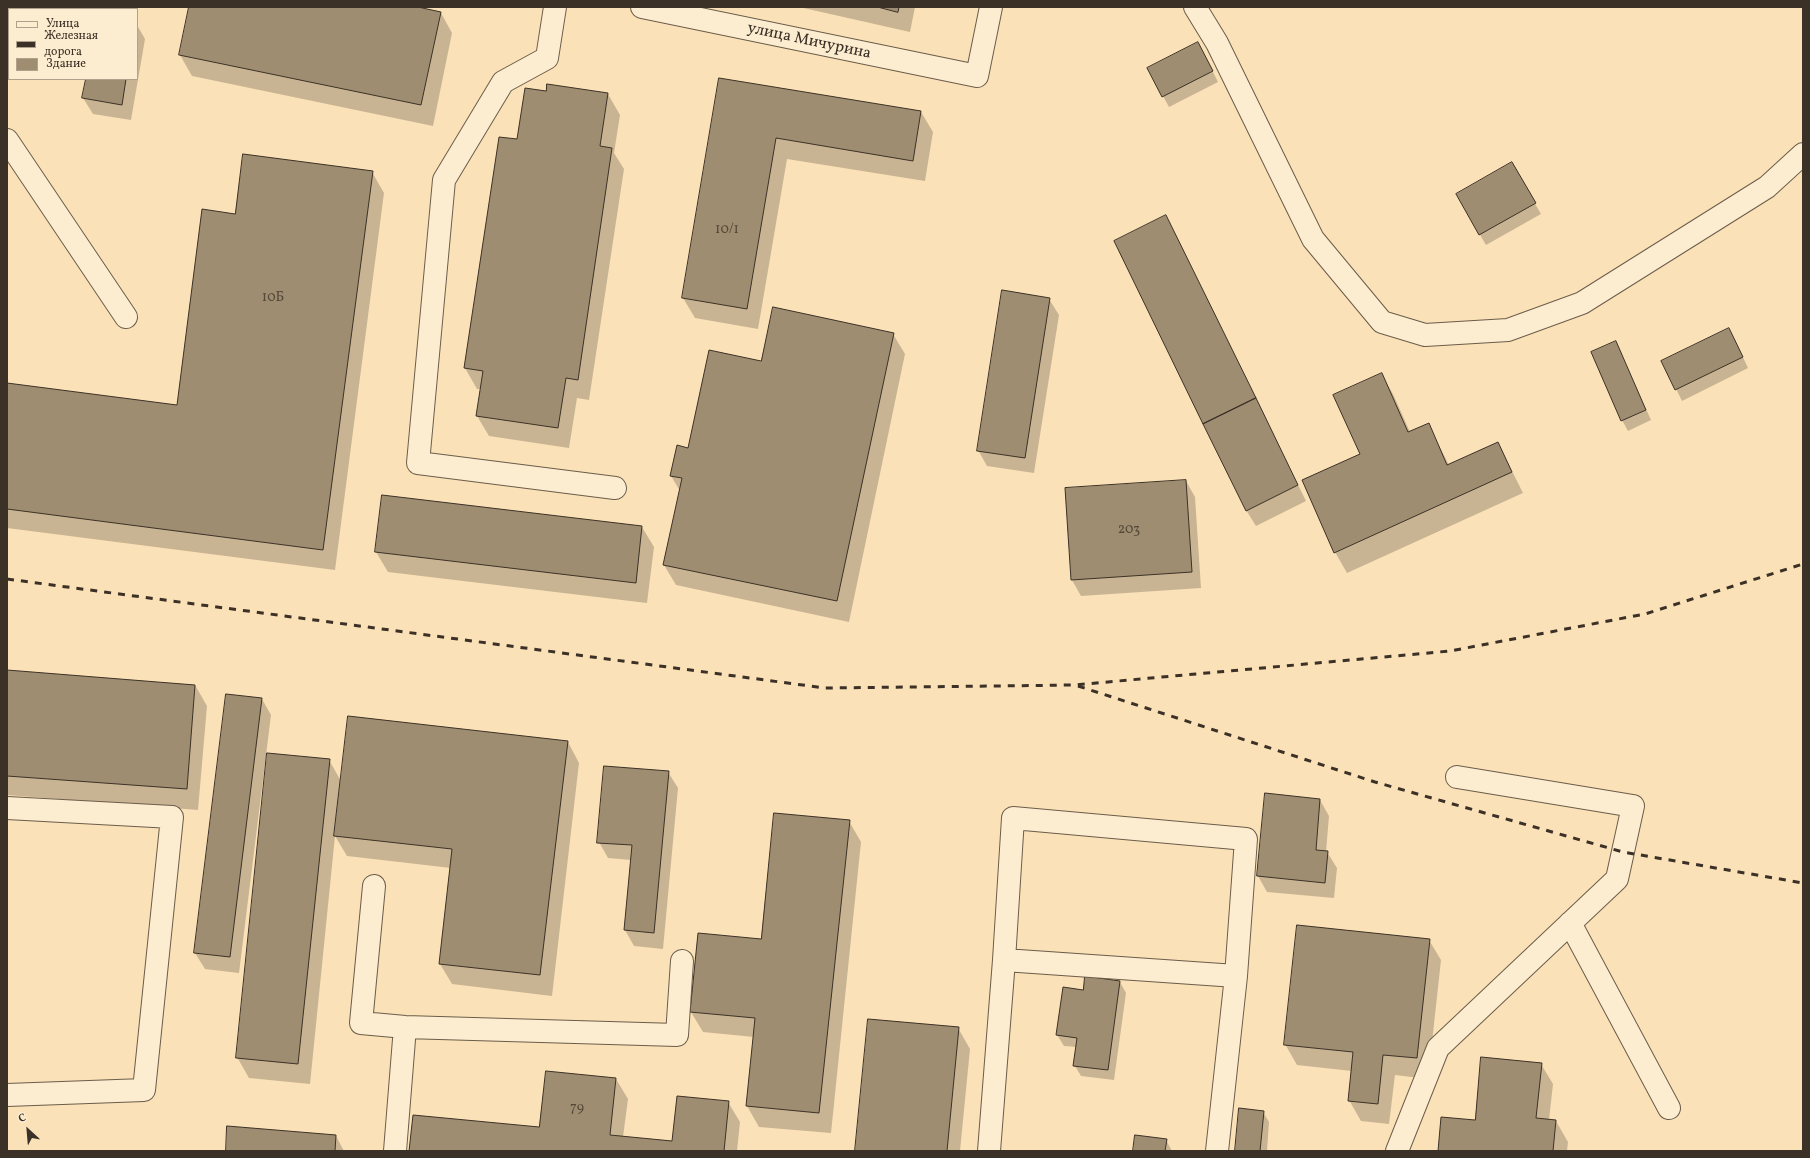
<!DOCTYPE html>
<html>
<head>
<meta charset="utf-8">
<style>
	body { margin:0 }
	#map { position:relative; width:1810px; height:1158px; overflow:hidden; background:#fbe1b7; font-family:Vollkorn,serif }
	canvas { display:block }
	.frame { position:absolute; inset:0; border:8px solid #3b3126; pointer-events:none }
	.legend { position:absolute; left:8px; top:8px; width:130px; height:72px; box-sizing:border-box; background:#fcecd0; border:1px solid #afa18c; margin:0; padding:5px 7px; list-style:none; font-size:12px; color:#3b3126 }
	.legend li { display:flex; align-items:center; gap:8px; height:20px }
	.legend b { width:20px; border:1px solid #afa18c }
	.north { position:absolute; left:8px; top:1110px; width:40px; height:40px; -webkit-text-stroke:3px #fcecd0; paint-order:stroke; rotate:334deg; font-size:11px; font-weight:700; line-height:16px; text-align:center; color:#3b3126 }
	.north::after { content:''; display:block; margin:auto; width:14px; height:18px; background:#3b3126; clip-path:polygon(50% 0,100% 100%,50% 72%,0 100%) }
</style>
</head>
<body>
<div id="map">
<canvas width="1810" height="1158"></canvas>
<div class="frame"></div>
<ul class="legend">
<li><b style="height:5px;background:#fcecd0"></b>Улица</li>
<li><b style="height:5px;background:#3b3126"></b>Железная дорога</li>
<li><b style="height:11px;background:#9f8d71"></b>Здание</li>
</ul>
<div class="north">С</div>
</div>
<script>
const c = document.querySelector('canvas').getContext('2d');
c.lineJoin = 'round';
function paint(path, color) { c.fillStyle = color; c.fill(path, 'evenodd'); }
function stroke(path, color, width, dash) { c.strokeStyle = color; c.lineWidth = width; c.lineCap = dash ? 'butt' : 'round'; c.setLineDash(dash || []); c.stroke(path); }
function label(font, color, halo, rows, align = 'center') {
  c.font = font + ' Vollkorn,serif'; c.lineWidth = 4; c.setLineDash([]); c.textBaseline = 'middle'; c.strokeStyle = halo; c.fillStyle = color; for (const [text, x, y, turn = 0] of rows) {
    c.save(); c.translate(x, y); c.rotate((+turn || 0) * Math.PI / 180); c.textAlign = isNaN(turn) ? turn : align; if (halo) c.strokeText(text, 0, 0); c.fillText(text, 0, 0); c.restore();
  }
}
const shadow = new Path2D(`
	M190 7H413L441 13 452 33 433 126 192 76 180 55Z
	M799 7H915L910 32Z
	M137 25 145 39 131 120 93 114 83 98 87 79H137Z
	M1204 54 1218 82 1169 107 1148 69Z
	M720 79 921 112 933 132 925 181 787 159 758 329 695 318 683 298Z
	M547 85 608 94 620 115 614 153 624 169 589 400 577 398 569 448 489 436 477 416 481 389H477L465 368 518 141 546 92Z
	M1512 164 1541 214 1486 245 1457 195Z
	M372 172 384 193 335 570 7 528V384L177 406 236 215Z
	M1166 216 1306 501 1256 526 1246 510Z
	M1049 299 1059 315 1034 473 987 466 978 450Z
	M893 334 905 354 849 622 676 585 664 565 680 491 671 476 689 449 762 362Z
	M1735 340 1748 368 1682 401 1663 362Z
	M1616 343 1651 420 1628 431 1622 420Z
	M1381 374 1393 394 1410 432 1428 424 1449 465 1498 443 1523 493 1347 573 1335 552Z
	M1186 481 1195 497 1201 588 1081 596 1072 580Z
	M642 527 654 547 647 603 388 572 376 552Z
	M7 671 195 685 207 706 198 810 7 795Z
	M262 699 271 715 239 973 205 969 195 953Z
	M568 742 579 763 552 996 452 984 440 964 451 868 347 856 335 836 310 1084 249 1078 237 1057 329 760 341 781Z
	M668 772 678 788 663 949 634 946 625 930 631 860 608 858 599 842Z
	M1266 795 1320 800 1329 816 1326 852H1327L1337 868 1334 898 1267 892 1258 876Z
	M849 821 861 842 831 1133 759 1127 747 1106 754 1037 703 1032 691 1012 762 940Z
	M1429 940 1441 960 1428 1079 1395 1075 1389 1124 1361 1121 1349 1100 1352 1071 1297 1065 1285 1044Z
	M1120 982 1126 993 1114 1080 1081 1076 1075 1066 1077 1047 1064 1046 1057 1035 1084 991Z
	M958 1028 970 1049 960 1151H856Z
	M1541 1064 1553 1084 1549 1120 1556 1121 1568 1142 1567 1151H1439L1476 1121Z
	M616 1079 628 1099 623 1137 673 1142 728 1102 740 1122 737 1151H410L540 1128Z
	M1263 1112 1269 1122 1267 1151H1236Z
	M336 1136 344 1151H227Z
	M1166 1140 1172 1151H1134Z`);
const building = new Path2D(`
	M189 7H418L441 12 421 105 179 55Z
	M878 7H899L898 12Z
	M1198 42 1213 71 1162 97 1147 68Z
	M719 78 921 111 913 161 776 138 747 309 682 298Z
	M86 79H126L122 105 82 98Z
	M547 84 608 93 600 146 612 148 578 380 566 378 558 428 476 416 483 371 464 368 499 137 517 139 525 88 546 91Z
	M243 154 373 171 323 550 7 509V383L177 405 202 209 235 214Z
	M1512 162 1536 203 1479 235 1456 194Z
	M1166 215 1256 398 1203 424 1114 241Z
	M1002 290 1050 298 1025 458 977 451Z
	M773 307 894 333 837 601 663 565 682 478 670 476 677 445 688 448 709 350 761 361Z
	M1729 328 1743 357 1675 390 1661 361Z
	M1616 341 1646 410 1621 421 1591 352Z
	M1382 373 1408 432 1429 423 1447 465 1498 442 1512 472 1334 553 1302 480 1360 454 1333 395Z
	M1256 398 1298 485 1246 511 1203 424Z
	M1186 480 1192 572 1071 580 1065 488Z
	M382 495 642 526 636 583 375 552Z
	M7 670 195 685 187 789 7 776Z
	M226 694 262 698 230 957 194 953Z
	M348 716 568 741 540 975 439 964 452 849 334 836Z
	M267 753 330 759 298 1064 236 1058Z
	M604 766 669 771 654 933 624 930 632 845 597 843Z
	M1265 793 1320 799 1316 850 1328 851 1325 883 1257 876Z
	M774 813 850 820 819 1113 746 1106 755 1018 690 1012 698 933 761 939Z
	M1297 925 1430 939 1417 1058 1383 1055 1378 1104 1348 1101 1353 1052 1284 1045Z
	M1085 976 1120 981 1108 1070 1073 1066 1077 1038 1056 1035 1063 987 1083 990Z
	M868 1019 959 1027 947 1151H855Z
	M1481 1057 1542 1063 1536 1118 1556 1120 1553 1151H1438L1441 1117 1475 1120Z
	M546 1071 616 1078 610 1135 672 1141 677 1096 729 1101 724 1151H409L413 1115 539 1127Z
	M1239 1108 1264 1111 1260 1151H1235Z
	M227 1126 336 1135 335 1151H226Z
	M1135 1135 1167 1139 1165 1151H1133Z`);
const minor = new Path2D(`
	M555 7 547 58 503 82 444 180 418 463 615 488
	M642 7 977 76 991 7
	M1195 7 1217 43 1313 239 1382 322 1425 335 1508 330 1582 303 1767 187 1803 154
	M7 140 126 317
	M7 808 172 817 144 1090 7 1095
	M374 886 361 1023 405 1027 677 1035 682 961
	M1570 923 1669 1108
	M1004 960 1013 818 1246 839 1236 976 1217 1151
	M395 1151 405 1027
	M989 1151 1004 960 1236 976
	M1397 1151 1438 1048 1617 879 1633 806 1457 777`);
const rail = new Path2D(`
	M7 579 825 688 1074 685 1450 651 1645 614 1803 564
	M1078 686 1375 782 1623 852 1803 883`);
const numberNames = [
	["10/1",727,230],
	["10Б",273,298],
	["203",1129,530],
	["79",577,1108]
];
const streetNames = [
	["улица Мичурина",809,42,12]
];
paint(shadow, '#0003');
paint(building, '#9f8d71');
stroke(building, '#3b3126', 1);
stroke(minor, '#6b5d4a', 24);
stroke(minor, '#fcecd0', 22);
stroke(rail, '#3b3126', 3, [7, 7]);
label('14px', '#544839', null, numberNames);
label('16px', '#3b3126', '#fcecd0', streetNames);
</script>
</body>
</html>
